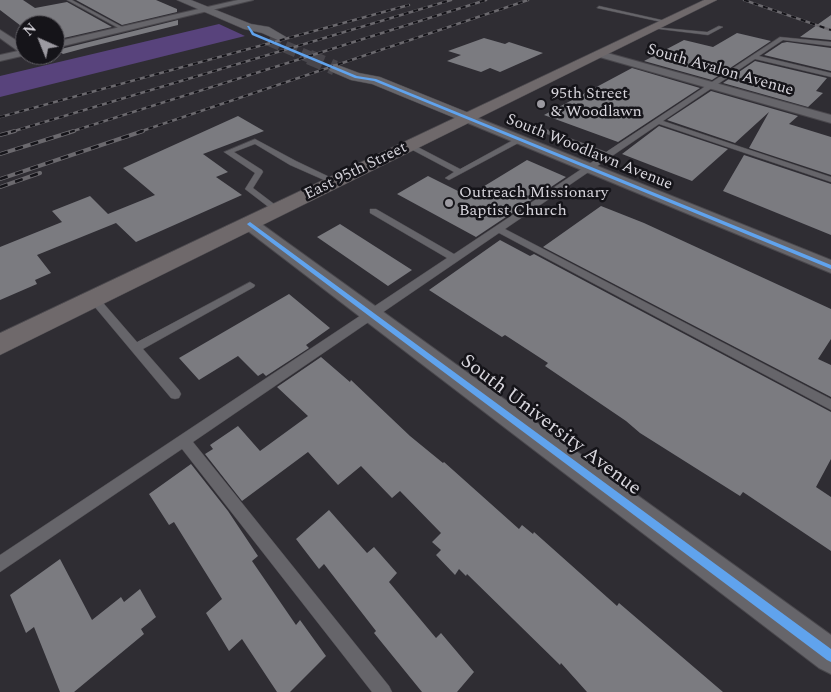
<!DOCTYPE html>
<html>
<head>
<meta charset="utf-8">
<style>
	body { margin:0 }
	#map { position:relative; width:831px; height:692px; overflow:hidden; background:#2f2d33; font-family:Spectral,serif }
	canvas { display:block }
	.north { position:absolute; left:15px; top:15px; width:50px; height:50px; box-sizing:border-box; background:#151419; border:1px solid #636167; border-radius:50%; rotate:316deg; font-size:14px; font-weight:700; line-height:20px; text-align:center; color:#d7d5dc }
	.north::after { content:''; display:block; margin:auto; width:18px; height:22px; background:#9c9aa1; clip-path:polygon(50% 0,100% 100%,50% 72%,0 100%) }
</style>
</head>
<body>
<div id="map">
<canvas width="831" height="692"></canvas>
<div class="north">N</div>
</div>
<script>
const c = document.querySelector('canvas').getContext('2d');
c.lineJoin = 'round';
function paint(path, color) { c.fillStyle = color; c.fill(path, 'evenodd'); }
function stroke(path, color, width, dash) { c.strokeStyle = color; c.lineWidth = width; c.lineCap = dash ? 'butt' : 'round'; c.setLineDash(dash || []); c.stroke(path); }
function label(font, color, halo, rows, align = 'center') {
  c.font = font + ' Spectral,serif'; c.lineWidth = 5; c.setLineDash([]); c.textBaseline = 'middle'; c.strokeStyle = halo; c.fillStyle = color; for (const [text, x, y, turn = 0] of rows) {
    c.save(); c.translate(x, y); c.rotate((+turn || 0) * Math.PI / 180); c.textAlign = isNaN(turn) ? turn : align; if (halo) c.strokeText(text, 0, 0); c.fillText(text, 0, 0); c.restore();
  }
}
const green = new Path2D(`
	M219 24 245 36 0 97V76Z`);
const building = new Path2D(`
	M0 0H23L35 8 67 2 112 27 55 40V25H25V29L0 10Z
	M76 0H156L177 9V12L122 25Z
	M831 15V40L800 37Z
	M178 20V25L85 48 63 54 57 50Z
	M737 33 771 41 712 80 644 61 684 40 713 47Z
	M484 38 505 44 509 42 543 53 500 72 490 68 481 72 447 61 461 55 448 51Z
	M787 42 831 48V71L764 55 782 43Z
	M755 61 827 78 816 91 823 93 808 107 723 83Z
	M632 68 700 88 618 142 544 115Z
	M711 91 798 116 789 124 831 137V175L749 148 769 112 735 143 667 120Z
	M238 116 264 131 203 154 228 172 216 177 242 195 136 242 116 223 37 255 51 273 35 280 37 284 0 300V247L62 222 52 211 90 196 108 214 155 195 123 168Z
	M659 126 728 149 692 181 622 154Z
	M744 155 831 184V235L723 191Z
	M527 160 566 177 476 237 397 194 428 176 468 196Z
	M601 206 644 223 831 309V339L818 359 831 365V397L543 247Z
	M340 224 412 270 388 286 317 237Z
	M500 240 530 256 534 254 831 412V459L816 487 831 497V551L743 492 740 496 640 433 626 421 545 366 548 363 505 335 502 337 429 290Z
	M289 294 330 328 306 345 309 348 266 376 263 373 258 376 238 356 199 380 179 358Z
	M321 357 350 382 351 380 410 436 443 463 444 462 519 529 522 525 533 534 534 532 617 606 619 603 723 692H587L561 663 560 665 467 574 466 576 459 569 455 575 436 555 441 550 432 542 441 533 400 491 392 498 361 466 338 485 308 452 242 501 205 454 213 449 210 445 238 426 260 451 308 416 277 387Z
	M191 464 228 511 258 556 252 561 296 625 300 620 326 656 290 692H277L242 639 229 651 206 613 222 599 174 522 169 525 149 494Z
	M329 510 367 553 374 547 397 573 389 582 436 638 441 633 474 672 457 692H422L374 633 376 631 324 564 319 569 296 539Z
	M60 559 92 620 121 597 124 602 140 589 156 617 141 629 144 634 74 692H60L34 627 26 633 10 595Z`);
const tertiaryTunnelFar1 = new Path2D(`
	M269 40 312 58`);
const tertiaryTunnel = new Path2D(`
	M309 57 335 68`);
const service = new Path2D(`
	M67 0H72L126 29 122 30Z
	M599 6 666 21 668 22 666 23 597 8Z
	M719 26 723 27 708 35 651 28 653 27 707 32Z
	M780 37 831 42V46L783 40 759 56 831 73V77L755 59 663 121 831 177V182L659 124 505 229 831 399V410L499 233 193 442 389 686 392 692H372L182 449 0 572V555L447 258 370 213V209H376L454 254 601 156 523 124V122H527L606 152Z
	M517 138 524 140 449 180 445 178 454 172 405 146 412 144 460 169Z
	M255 139 296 161 340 182 333 184 290 165 255 144 234 152 262 170 263 172 253 188 282 210 278 213 275 212 245 189 255 173 224 152Z
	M250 282 255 285 254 287 143 349 179 390 181 394 179 398 175 399 171 398 89 300 94 296 98 297 137 342Z`);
const minor = new Path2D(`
	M238 0H253L55 48V42Z
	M0 30 25 46 26 55 0 61V55L18 51 0 38Z
	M600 51 831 115V123L596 56V52Z
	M468 114 831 260V273L463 121 461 118Z
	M250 219 256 220 831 635V674L819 668 244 228 241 224 244 220Z`);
const tertiary = new Path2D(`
	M177 0H191L251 24 269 27 286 37 280 41 262 33 244 29Z
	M335 64 359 73 380 77 474 115 476 118 468 123 462 121 372 84 351 80 330 71 328 68 330 65Z`);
const primary = new Path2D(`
	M704 0H717L0 355V333Z`);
const railFar1 = new Path2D(`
	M744 0 831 30
	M0 117 409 5
	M11 132 451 0
	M70 132 486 0
	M139 132 528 0`);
const rail = new Path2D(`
	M0 135 15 131
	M0 154 74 131
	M0 179 143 131
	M0 187 40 173`);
const cycleway = new Path2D(`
	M247 26H249L254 33 357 76 376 79 831 265V269L374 81 355 78 252 35Z
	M250 222 831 649V662L827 660 248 225 247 224Z`);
const markers = [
	[541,104,5,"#9c9aa1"],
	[449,203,5,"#9c9aa1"]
];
const farStreetnames = [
	["South Avalon Avenue",720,71,16],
	["South Woodlawn Avenue",589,153,22],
	["East 95th Street",356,172,-26]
];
const farPoinames = [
	["95th Street",551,95],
	["& Woodlawn",551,113],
	["Outreach Missionary",459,194],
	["Baptist Church",459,212]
];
const streetNames = [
	["South University Avenue",550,426,37]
];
paint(green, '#58437c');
paint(building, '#7b7b80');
stroke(tertiaryTunnelFar1, '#48464c', 12, [12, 5.5]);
stroke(tertiaryTunnel, '#48464c', 15, [15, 8]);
stroke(service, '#4a484d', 1);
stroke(minor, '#4a484d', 2);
stroke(tertiary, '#4a484d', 1);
stroke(primary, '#4a484d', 1);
paint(service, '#66656a');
paint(minor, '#66656a');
paint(tertiary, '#66656a');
paint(primary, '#6f696b');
stroke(railFar1, '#6b696e', 2.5);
stroke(rail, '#6b696e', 4);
stroke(railFar1, '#151419', 2, [5]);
stroke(rail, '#151419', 2.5, [8]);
paint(cycleway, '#60a3ed');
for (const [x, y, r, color] of markers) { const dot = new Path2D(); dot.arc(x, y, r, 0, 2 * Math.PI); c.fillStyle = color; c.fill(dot); stroke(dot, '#151419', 2); }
label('16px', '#d7d5dc', '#151419', farStreetnames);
label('16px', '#d7d5dc', '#151419', farPoinames, 'left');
label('20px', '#d7d5dc', '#151419', streetNames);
</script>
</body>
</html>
